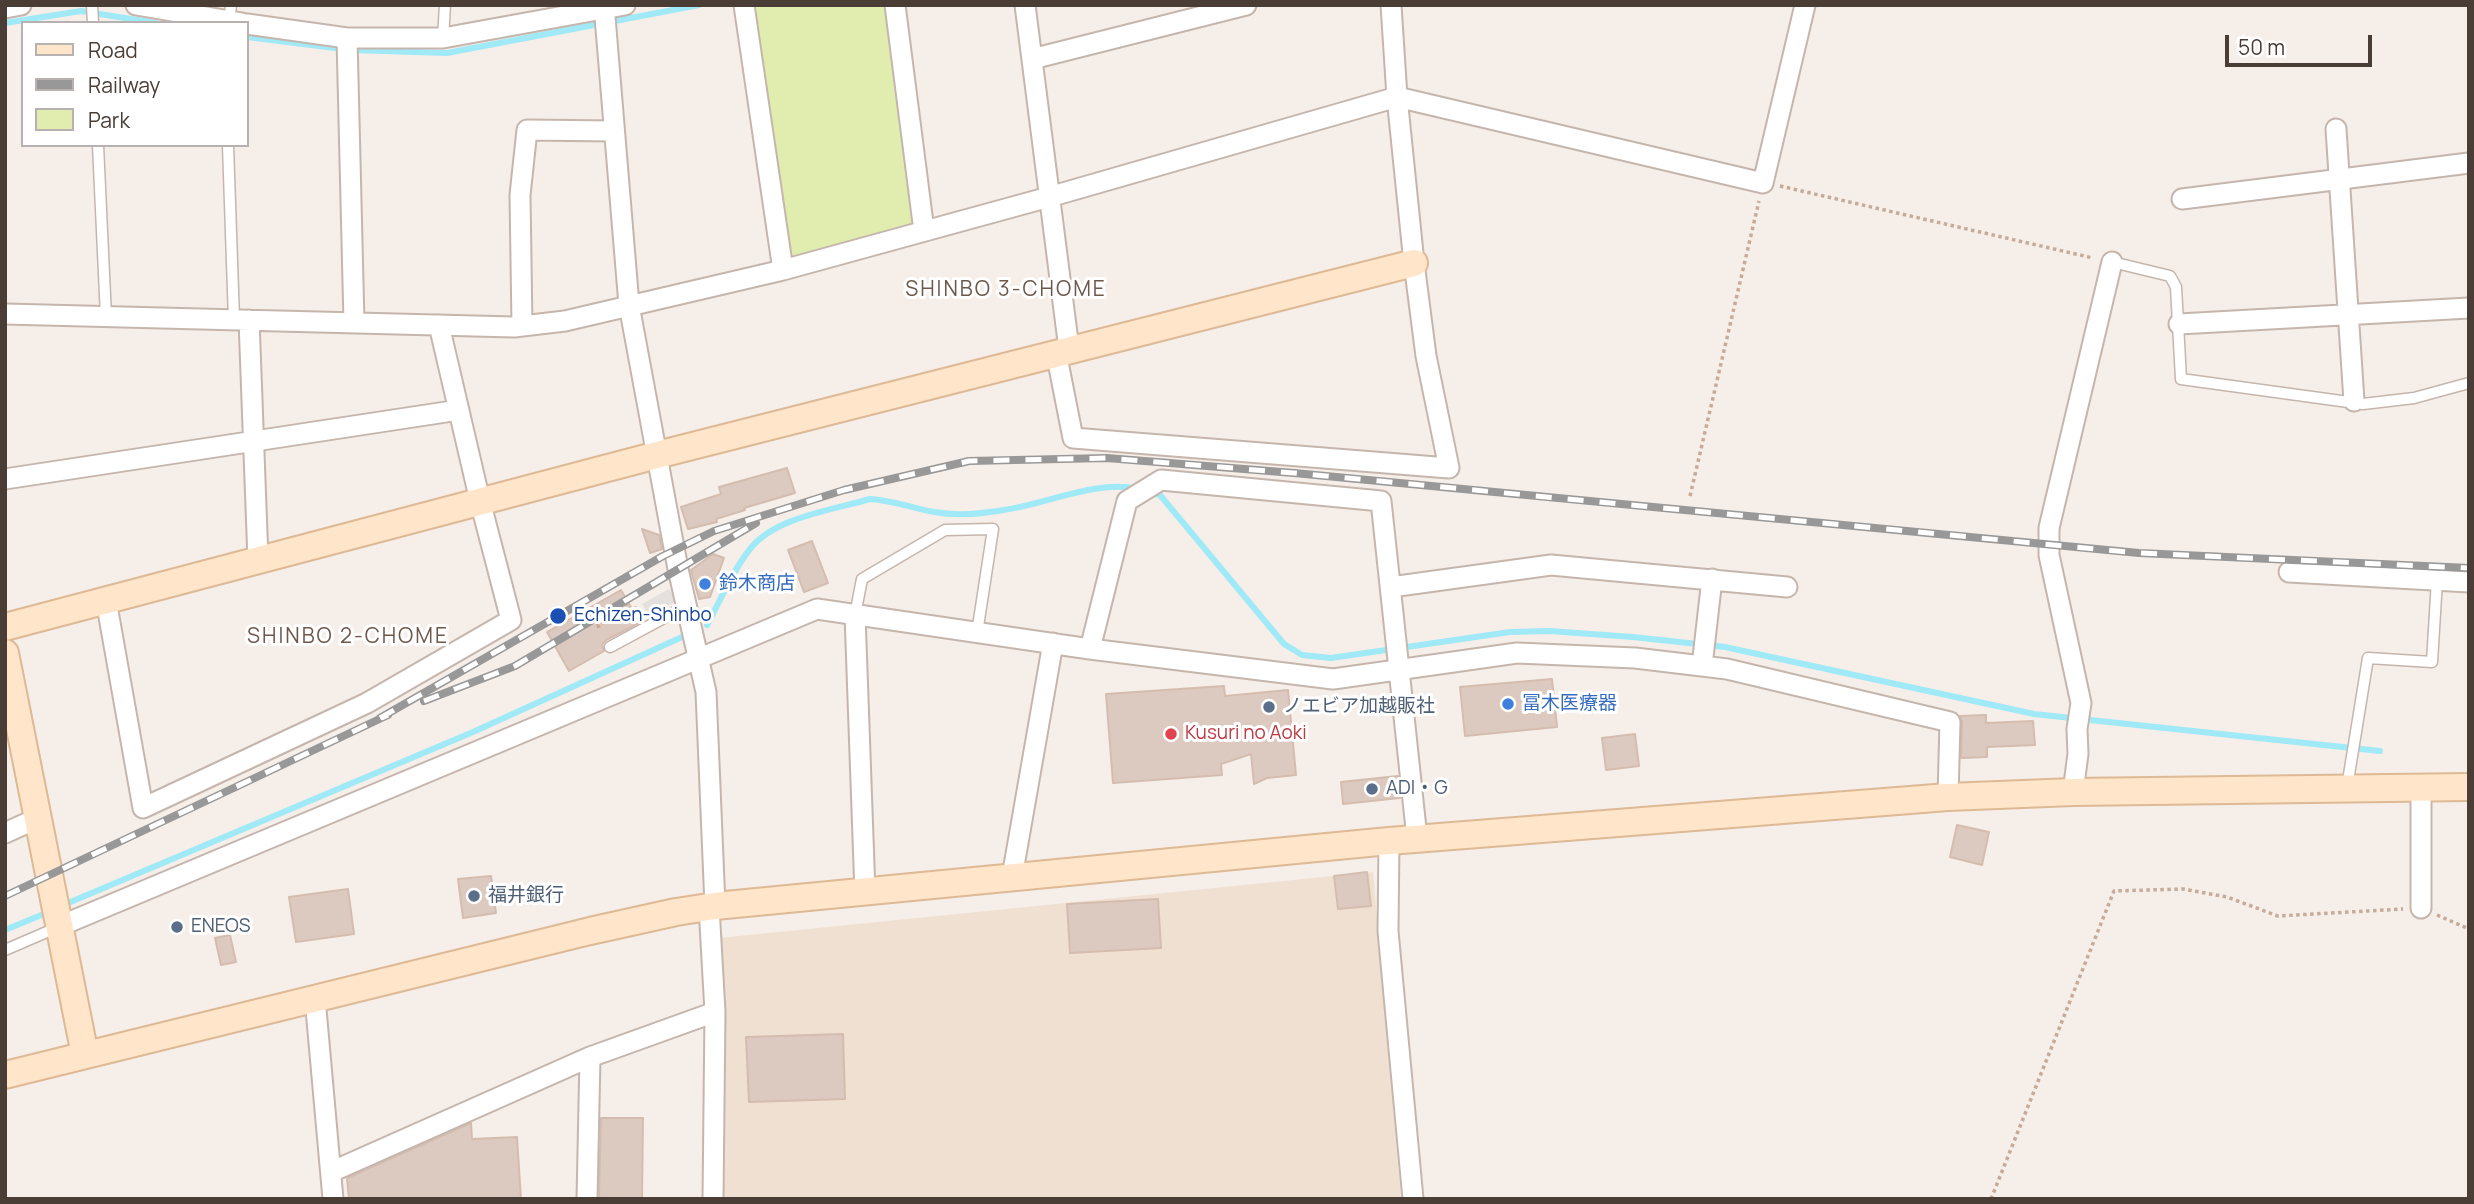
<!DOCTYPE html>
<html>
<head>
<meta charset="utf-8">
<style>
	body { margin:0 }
	#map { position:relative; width:2474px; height:1204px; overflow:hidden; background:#f6eee8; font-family:Manrope,sans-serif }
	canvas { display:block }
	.frame { position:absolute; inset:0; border:7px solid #4a3d36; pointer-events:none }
	.legend { position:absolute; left:21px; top:21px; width:228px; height:126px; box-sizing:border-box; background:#fff; border:2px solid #b7b1af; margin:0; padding:9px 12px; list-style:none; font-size:21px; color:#4a3d36 }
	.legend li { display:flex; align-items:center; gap:14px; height:35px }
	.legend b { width:35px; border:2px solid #b7b1af }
	.scale { position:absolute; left:2225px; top:35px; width:147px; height:32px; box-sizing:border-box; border:4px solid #4a3d36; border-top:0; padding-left:9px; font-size:21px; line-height:24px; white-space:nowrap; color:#4a3d36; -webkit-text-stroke:5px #fff; paint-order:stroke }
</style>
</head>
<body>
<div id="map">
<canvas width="2474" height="1204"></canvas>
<div class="frame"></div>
<ul class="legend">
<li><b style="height:9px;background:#ffe5c9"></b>Road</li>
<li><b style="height:9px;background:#989898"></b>Railway</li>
<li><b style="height:19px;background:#e0edae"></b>Park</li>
</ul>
<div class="scale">50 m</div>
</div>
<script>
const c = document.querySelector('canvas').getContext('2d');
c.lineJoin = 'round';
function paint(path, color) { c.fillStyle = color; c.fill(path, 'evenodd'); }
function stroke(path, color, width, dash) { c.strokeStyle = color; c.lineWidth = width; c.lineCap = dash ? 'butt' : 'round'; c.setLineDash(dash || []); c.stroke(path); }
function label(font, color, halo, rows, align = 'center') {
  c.font = font + ' Manrope,"Noto Sans JP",sans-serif'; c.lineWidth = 6; c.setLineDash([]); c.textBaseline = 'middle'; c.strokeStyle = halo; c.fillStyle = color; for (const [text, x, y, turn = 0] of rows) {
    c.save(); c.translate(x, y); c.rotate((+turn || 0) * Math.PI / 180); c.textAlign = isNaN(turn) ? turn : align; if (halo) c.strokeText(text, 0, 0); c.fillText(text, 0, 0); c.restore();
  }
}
const education = new Path2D(`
	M1373 872 1401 1199H719V938Z`);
const green = new Path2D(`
	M744 5H888L924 231 787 268Z`);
const parking = new Path2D(`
	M669 589 676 601 649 616 642 604Z`);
const stream = new Path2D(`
	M5 23 81 11 156 23
	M247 37 351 50 447 53 699 5
	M1151 493 1160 495 1284 644 1302 655 1331 658 1510 632 1549 631 1633 637 1725 647 2034 714 2380 751
	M707 625C720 601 733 570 750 549 775 517 833 510 870 499 892 500 912 508 934 512 956 516 981 514 1004 510 1043 505 1099 479 1137 489
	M61 906 473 732 682 637
	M5 930 51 911`);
const building = new Path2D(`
	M787 468 795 493 744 508 745 510 716 519 717 522 688 529 681 507 721 494 719 487Z
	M642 529 659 535 662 549 650 553Z
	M812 541 828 583 804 592 788 550Z
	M713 554 724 558 710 597 699 599 691 570Z
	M621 590 632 609 636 607 643 621 606 640 602 645 604 651 569 671 547 632Z
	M1552 679 1557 727 1465 736 1460 687Z
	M1224 686 1225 696 1288 690 1296 775 1267 778 1254 784 1251 754 1221 764 1222 775 1113 783 1106 694Z
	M1986 715V723L2033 721 2035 745 1987 747V757L1961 758 1962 722 1960 716Z
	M1635 734 1639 766 1606 770 1602 738Z
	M1398 776 1400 798 1343 804 1341 782Z
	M1957 825 1989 832 1982 865 1950 857Z
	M1367 872 1371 906 1338 909 1334 876Z
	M491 876 496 913 463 918 458 879Z
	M348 889 354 934 296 942 289 897Z
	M1158 899 1161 948 1070 953 1067 904Z
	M230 935 236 962 221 965 215 938Z
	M843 1034 845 1099 749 1102 746 1037Z
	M601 1118H643L642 1199H599Z
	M471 1123 472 1139 517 1137 521 1199H349L347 1178Z`);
const path = new Path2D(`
	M1780 186 2093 258
	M1690 496 1759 201
	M638 611 641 609 644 614
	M599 628 598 625 629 608 624 600
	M2437 915 2469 929
	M1991 1199 2114 891 2183 889 2227 897 2278 916 2403 909`);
const lane = new Path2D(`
	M92 5 93 23
	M229 22 231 5
	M443 38 445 5
	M98 145 106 317
	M228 145 234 320
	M2112 262 2170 276 2176 287 2181 379 2363 404 2414 398 2469 383
	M855 615 862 579 945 530 993 529 977 633
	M610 647 686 606
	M2347 787 2368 658 2432 662 2437 580
	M5 950 56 928`);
const street = new Path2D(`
	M136 5 242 23
	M604 5 629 305 678 569 706 692 715 906
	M744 5 783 270
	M895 5 924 231
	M1025 5 1069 349
	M5 8 21 5
	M247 24 347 38H443L625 5
	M347 38 354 323
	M1032 59 1246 5
	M2336 129 2354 401
	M2182 199 2469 163
	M5 314 514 327 565 321 783 270 1049 197 1397 97 1763 183 1805 5
	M249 320 258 560
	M2179 324 2469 308
	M522 326 520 195 527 130 614 131
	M1056 352 1073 438 1449 468 1426 356 1414 263 1397 97 1391 5
	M5 479 459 410
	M2289 572 2469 582
	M1391 587 1551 565 1787 587
	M106 600 143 808 367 703 511 620 480 501 439 325
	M855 615 865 893
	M1090 649 1127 501 1161 480 1381 501 1417 838
	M1702 666 1712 579
	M2421 788V908
	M2073 792 2078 754 2077 729 2081 703 2049 555V528L2112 262
	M5 833 38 818
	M1389 841 1388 931 1413 1199
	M1012 877 1053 643
	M709 907 715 1012 713 1199
	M60 926 817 609 1090 649 1333 679 1517 653 1635 658 1727 669 1950 722 1948 797
	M315 998 333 1199
	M331 1172 590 1057 715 1012
	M587 1199 590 1057`);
const secondary = new Path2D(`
	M5 627 657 455 1414 263
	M5 653 85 1055
	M5 1075 590 931 676 912 715 906 1389 841 1948 797 2073 792 2469 787`);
const rail = new Path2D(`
	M424 701 515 666 756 523
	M380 718 663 556 714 531 844 490 969 461 1107 458 1294 473 2139 553 2469 568
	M5 896 388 715`);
const markers = [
	[705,584,7,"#3f7fe0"],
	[558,616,9,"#1a4fb4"],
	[1508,704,7,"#3f7fe0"],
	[1269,707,7,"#5c6f8a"],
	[1171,734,7,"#e0444e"],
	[1372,789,7,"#5c6f8a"],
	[474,896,7,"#5c6f8a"],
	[177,927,7,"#5c6f8a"]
];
const shopNames = [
	["鈴木商店",719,584],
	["冨木医療器",1522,704]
];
const transitNames = [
	["Echizen-Shinbo",574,616]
];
const serviceNames = [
	["ノエビア加越販社",1283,707],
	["ADI・G",1386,789],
	["福井銀行",488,896],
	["ENEOS",191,927]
];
const healthNames = [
	["Kusuri no Aoki",1185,734]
];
const neighbourhoodNames = [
	["SHINBO 3-CHOME",1006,290],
	["SHINBO 2-CHOME",348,637]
];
paint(education, '#f0e0d1');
paint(green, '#e0edae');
paint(parking, '#e4e0dd');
stroke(stream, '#a0e9f7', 6);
paint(building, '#dccac0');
stroke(building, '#d4bdaf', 2);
stroke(lane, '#c5b6ad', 13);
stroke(street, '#c5b6ad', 23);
stroke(secondary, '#ddb996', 30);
stroke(path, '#c6ab9a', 3.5, [3.5, 3.5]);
stroke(lane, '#fff', 10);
stroke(street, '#fff', 19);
stroke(secondary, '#ffe5c9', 26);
stroke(rail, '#989898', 8);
stroke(rail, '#fff', 5, [16]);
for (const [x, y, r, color] of markers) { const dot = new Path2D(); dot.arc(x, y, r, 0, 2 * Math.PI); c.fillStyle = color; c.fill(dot); stroke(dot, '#fff', 2.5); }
label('19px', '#366cbe', '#fff', shopNames, 'left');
label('19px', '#164399', '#fff', transitNames, 'left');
label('19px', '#4e5e75', '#fff', serviceNames, 'left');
label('19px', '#be3a42', '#fff', healthNames, 'left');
c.letterSpacing = '2px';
label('21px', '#6e584c', '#fff', neighbourhoodNames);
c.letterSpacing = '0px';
</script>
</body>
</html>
